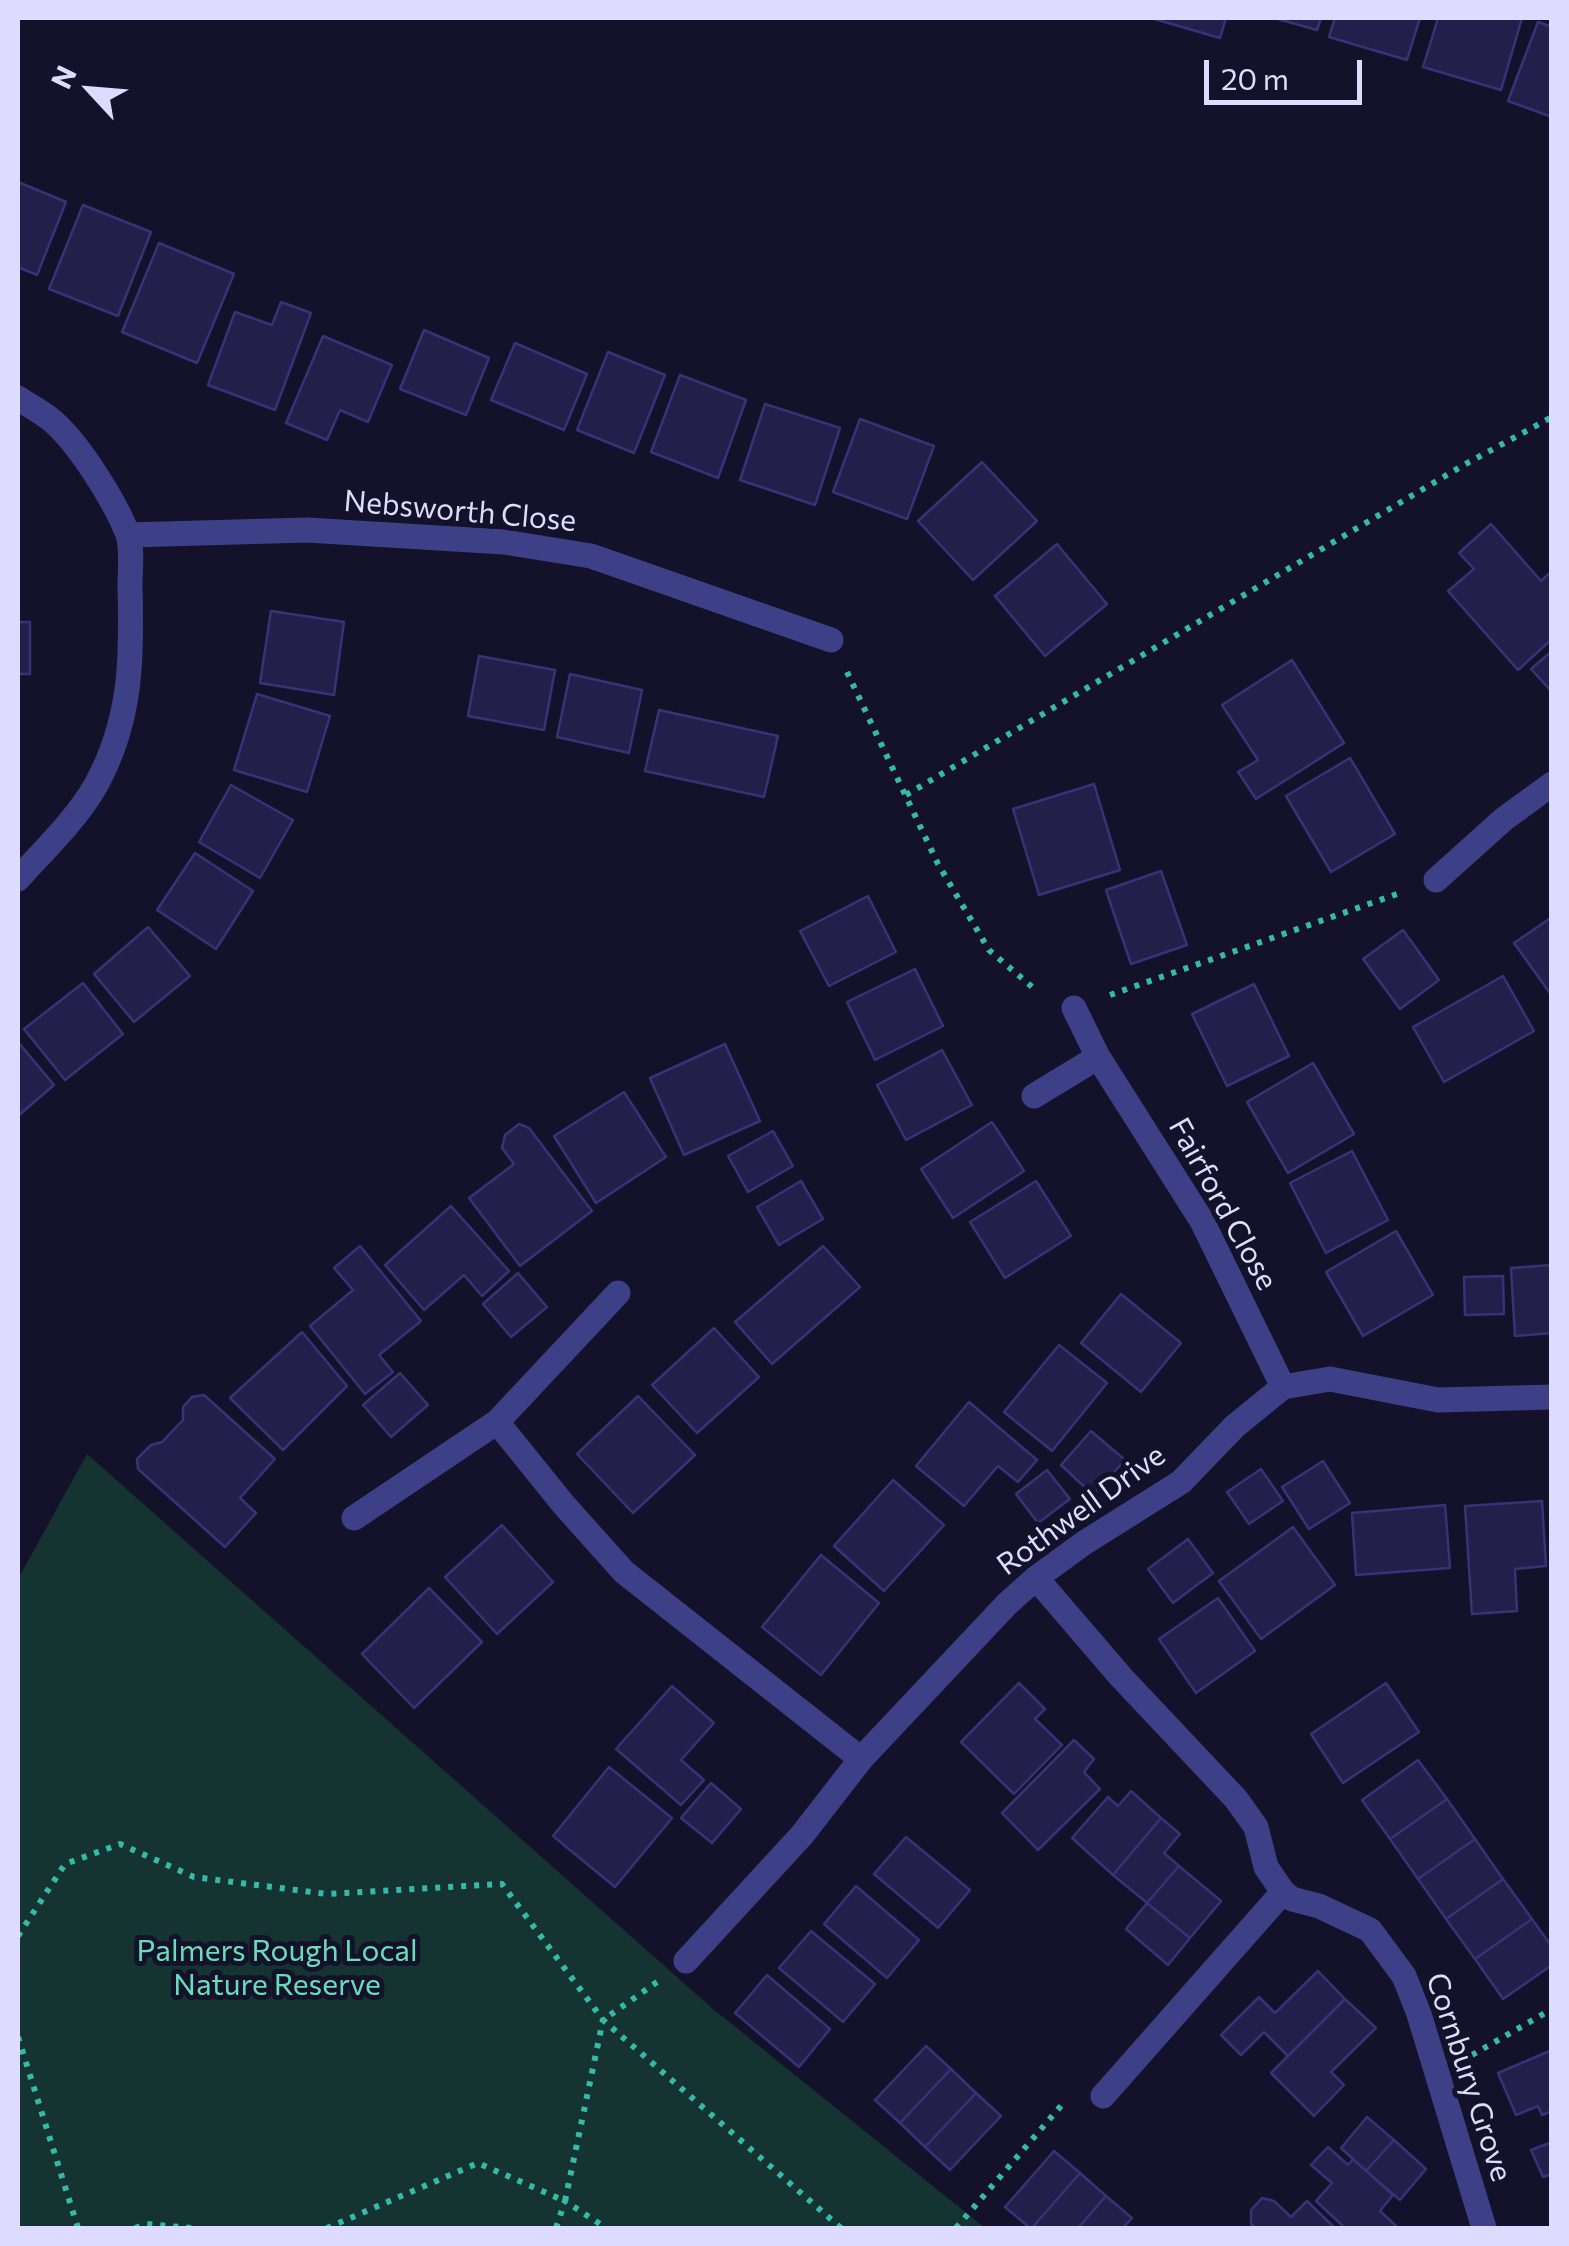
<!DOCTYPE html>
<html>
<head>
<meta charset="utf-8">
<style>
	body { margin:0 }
	#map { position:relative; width:1569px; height:2246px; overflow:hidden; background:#14122a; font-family:Commissioner,sans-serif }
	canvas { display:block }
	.frame { position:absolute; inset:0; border:20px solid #dedcfe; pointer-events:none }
	.north { position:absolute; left:40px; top:40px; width:100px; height:100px; -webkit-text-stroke:8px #14122a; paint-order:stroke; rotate:296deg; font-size:28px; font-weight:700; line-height:40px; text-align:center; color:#dedcfe }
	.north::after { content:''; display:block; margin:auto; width:35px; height:45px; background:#dedcfe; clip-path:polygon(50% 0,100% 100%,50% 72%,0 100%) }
	.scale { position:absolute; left:1204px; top:60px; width:158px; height:45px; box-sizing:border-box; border:5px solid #dedcfe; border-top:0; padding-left:12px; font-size:30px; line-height:35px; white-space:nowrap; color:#dedcfe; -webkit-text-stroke:8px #14122a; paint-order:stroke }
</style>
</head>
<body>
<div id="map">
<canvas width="1569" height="2246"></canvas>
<div class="frame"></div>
<div class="north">N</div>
<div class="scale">20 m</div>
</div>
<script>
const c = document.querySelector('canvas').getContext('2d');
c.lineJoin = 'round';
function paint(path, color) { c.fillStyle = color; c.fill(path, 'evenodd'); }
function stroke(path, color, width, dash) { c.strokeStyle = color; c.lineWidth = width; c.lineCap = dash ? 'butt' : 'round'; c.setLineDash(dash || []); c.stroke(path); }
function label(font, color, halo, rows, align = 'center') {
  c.font = font + ' Commissioner,sans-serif'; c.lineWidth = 10; c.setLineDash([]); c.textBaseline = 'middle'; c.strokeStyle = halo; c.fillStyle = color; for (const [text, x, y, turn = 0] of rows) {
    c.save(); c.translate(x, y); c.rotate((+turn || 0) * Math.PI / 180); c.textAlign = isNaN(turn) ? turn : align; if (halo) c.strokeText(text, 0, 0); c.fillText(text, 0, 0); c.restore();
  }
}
const green = new Path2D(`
	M87 1454 713 2009 985 2228H18V1579Z`);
const building = new Path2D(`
	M1151 18H1226L1220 38Z
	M1274 18H1321L1317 30Z
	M1335 18H1420L1407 60 1329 37Z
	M1438 18H1522L1501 90 1423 67Z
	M1538 22 1552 27V117L1508 101Z
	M18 182 66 202 37 275 18 267Z
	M83 205 151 232 118 316 49 289Z
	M159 243 234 274 197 363 122 332Z
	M281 302 311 313 275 410 208 385 235 312 272 325Z
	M424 330 489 358 466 415 400 389Z
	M323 336 392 365 368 422 340 410 327 440 286 423Z
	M515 343 587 374 564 430 491 400Z
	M608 352 665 375 634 453 577 430Z
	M680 375 746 400 718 478 651 452Z
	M765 404 840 428 815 505 740 480Z
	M860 419 934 446 907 519 833 492Z
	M982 462 1037 521 973 580 918 521Z
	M1491 524 1541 581 1552 571V639L1518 670 1448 591 1474 569 1459 553Z
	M1057 544 1107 604 1045 656 995 596Z
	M271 611 344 622 334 695 260 683Z
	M18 622H30V674H18Z
	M1552 651V692L1531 669Z
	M479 656 555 670 544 730 468 716Z
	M1292 660 1344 743 1256 799 1238 772 1258 760 1222 705Z
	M570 674 642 690 629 753 557 737Z
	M257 694 330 716 307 792 234 770Z
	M659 710 778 736 764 797 645 771Z
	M1350 758 1395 834 1331 872 1286 796Z
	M1094 784 1120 870 1039 895 1013 809Z
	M231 785 293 820 260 878 199 842Z
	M195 853 253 891 216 949 157 910Z
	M1161 871 1187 945 1131 964 1106 890Z
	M868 896 896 952 829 986 800 931Z
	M1552 917V996L1514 943Z
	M148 927 190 976 134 1022 94 974Z
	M1403 930 1439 980 1400 1009 1363 959Z
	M915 969 943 1026 875 1060 847 1002Z
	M1503 976 1534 1031 1444 1082 1413 1027Z
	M83 983 123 1034 65 1080 24 1029Z
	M1254 984 1289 1056 1227 1086 1192 1014Z
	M18 1042 54 1085 18 1116Z
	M725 1044 760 1121 684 1155 650 1078Z
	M942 1050 972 1105 906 1140 877 1085Z
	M1313 1063 1354 1134 1288 1173 1247 1102Z
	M624 1092 666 1157 596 1203 554 1136Z
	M992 1122 1024 1171 953 1218 921 1169Z
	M519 1124 529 1128 592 1211 520 1266 469 1198 514 1164 502 1148 505 1135Z
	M773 1131 793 1166 748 1192 728 1156Z
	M1352 1151 1388 1220 1326 1253 1290 1183Z
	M801 1181 823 1219 779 1245 757 1207Z
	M1036 1181 1071 1236 1005 1278 970 1222Z
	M451 1206 509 1271 482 1296 464 1275 424 1310 385 1265Z
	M1396 1231 1433 1295 1363 1336 1326 1272Z
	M360 1246 421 1321 379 1355 393 1372 365 1394 310 1326 353 1290 334 1268Z
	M823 1246 860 1287 772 1364 735 1322Z
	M1552 1265V1333L1515 1336 1511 1268Z
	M518 1273 547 1307 511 1337 483 1304Z
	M1503 1276 1504 1314 1465 1315 1464 1277Z
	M1121 1294 1181 1343 1141 1392 1081 1343Z
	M714 1328 759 1377 697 1433 652 1385Z
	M302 1332 347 1386 283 1450 230 1398Z
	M1059 1345 1107 1383 1052 1451 1004 1412Z
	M400 1373 428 1405 391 1437 363 1405Z
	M204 1395 275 1459 240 1498 256 1513 225 1547 138 1469 137 1459 151 1445 162 1442 183 1420V1407L192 1397Z
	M638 1396 695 1455 633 1513 577 1454Z
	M969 1402 1037 1460 1018 1482 998 1466 964 1506 916 1466Z
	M1091 1431 1125 1460 1093 1495 1061 1465Z
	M1323 1461 1350 1503 1309 1529 1282 1487Z
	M1261 1469 1283 1501 1249 1524 1227 1492Z
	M1047 1470 1070 1499 1038 1523 1016 1494Z
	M893 1480 944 1525 884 1591 834 1546Z
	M1542 1501 1546 1566 1515 1569 1517 1611 1472 1614 1465 1506Z
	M1445 1505 1450 1568 1356 1575 1352 1513Z
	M502 1525 553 1582 497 1634 445 1577Z
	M1293 1527 1335 1585 1261 1639 1219 1581Z
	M1188 1539 1213 1573 1173 1603 1148 1569Z
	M821 1555 879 1603 821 1675 762 1627Z
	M429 1588 482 1642 414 1708 362 1654Z
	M1218 1598 1255 1651 1196 1693 1159 1639Z
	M1019 1683 1045 1709 1035 1719 1062 1745 1014 1794 961 1742Z
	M1386 1683 1419 1732 1343 1783 1311 1734Z
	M672 1686 714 1723 681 1760 704 1780 681 1805 616 1749Z
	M1074 1740 1094 1759 1084 1772 1100 1789 1038 1850 1002 1813Z
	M1418 1760 1447 1799 1390 1839 1362 1800Z
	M609 1767 672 1818 615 1887 553 1836Z
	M711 1783 741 1809 712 1843 681 1818Z
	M1131 1791 1161 1818 1113 1875 1072 1838 1108 1797 1118 1806Z
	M1447 1799 1475 1839 1418 1879 1390 1839Z
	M1161 1818 1180 1834 1164 1853 1179 1866 1147 1903 1113 1875Z
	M906 1837 970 1890 938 1928 874 1874Z
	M1475 1839 1503 1879 1446 1919 1418 1879Z
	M1179 1866 1221 1901 1190 1938 1147 1903Z
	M1503 1879 1532 1919 1475 1959 1446 1919Z
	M856 1886 919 1940 887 1978 824 1924Z
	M1147 1903 1190 1938 1168 1965 1126 1929Z
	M1532 1919 1552 1947V1965L1503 1999 1475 1959Z
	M811 1931 875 1984 843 2022 779 1968Z
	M1318 1971 1345 1999 1288 2056 1264 2032 1241 2055 1221 2035 1259 1997 1275 2013Z
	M767 1975 830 2029 799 2067 735 2013Z
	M1345 1999 1376 2028 1331 2072 1344 2085 1314 2116 1271 2073Z
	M926 2046 951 2069 900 2123 875 2100Z
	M1552 2050V2111L1542 2115 1538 2106 1516 2115 1498 2073Z
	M951 2069 976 2093 925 2147 900 2123Z
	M976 2093 1001 2116 950 2170 925 2147Z
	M1367 2117 1394 2140 1366 2171 1341 2148Z
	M1394 2140 1426 2169 1400 2200 1366 2171Z
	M1552 2142V2174L1543 2177 1531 2150Z
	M1328 2147 1348 2165 1353 2159 1393 2195 1380 2211 1396 2226 1393 2228H1345L1316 2201 1332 2183 1311 2165Z
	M1054 2151 1080 2173 1032 2228H1030L1005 2207Z
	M1080 2173 1106 2196 1078 2228H1032Z
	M1106 2196 1132 2218 1123 2228H1078Z
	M1262 2198 1274 2201 1291 2217 1307 2201 1335 2228H1256L1251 2224V2210Z`);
const path = new Path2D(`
	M847 672 938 864 989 950 1038 992
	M906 795 1462 466 1552 417
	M1110 995 1400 893
	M18 1936 65 1864 120 1844 194 1877 327 1894 502 1884 603 2020 565 2201 478 2163 327 2228
	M657 1982 603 2020 841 2228
	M18 2037 78 2228
	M1472 2055 1552 2009
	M135 2228 146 2224 192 2228
	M556 2228 565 2201 606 2228
	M956 2228 1066 2100`);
const minor = new Path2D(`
	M18 398C28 405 40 411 50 419 77 440 114 500 127 532 133 546 130 569 130 585 132 658 132 719 96 785 76 820 44 850 18 879
	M129 535 307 530 504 542 591 556 831 640
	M1436 880 1504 819 1552 784
	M1074 1008 1098 1057 1202 1221 1283 1387
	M1034 1096 1098 1057
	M618 1293 497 1422 564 1505 624 1572 861 1759 802 1835 686 1961
	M354 1518 497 1422
	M1036 1578 1121 1677 1236 1799 1256 1827 1266 1867 1283 1892
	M861 1759 1007 1604 1036 1578 1084 1543 1181 1482 1235 1426 1283 1387 1330 1379 1438 1400 1552 1397
	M1103 2096 1283 1892 1292 1899 1319 1906 1370 1930 1404 1976 1419 2014 1484 2228`);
const streetNames = [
	["Nebsworth Close",460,511,5],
	["Fairford Close",1223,1204,61],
	["Rothwell Drive",1081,1510,-36],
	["Cornbury Grove",1469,2077,72]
];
const parkNames = [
	["Palmers Rough Local",277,1951],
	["Nature Reserve",277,1985]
];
paint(green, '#153431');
paint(building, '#241e4b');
stroke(building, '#3a3176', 2.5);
stroke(path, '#35b9a9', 6, [5, 8]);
stroke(minor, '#3e4087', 25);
label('30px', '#dedcfe', '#14122a', streetNames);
label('30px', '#68ddb9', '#14122a', parkNames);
</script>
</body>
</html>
